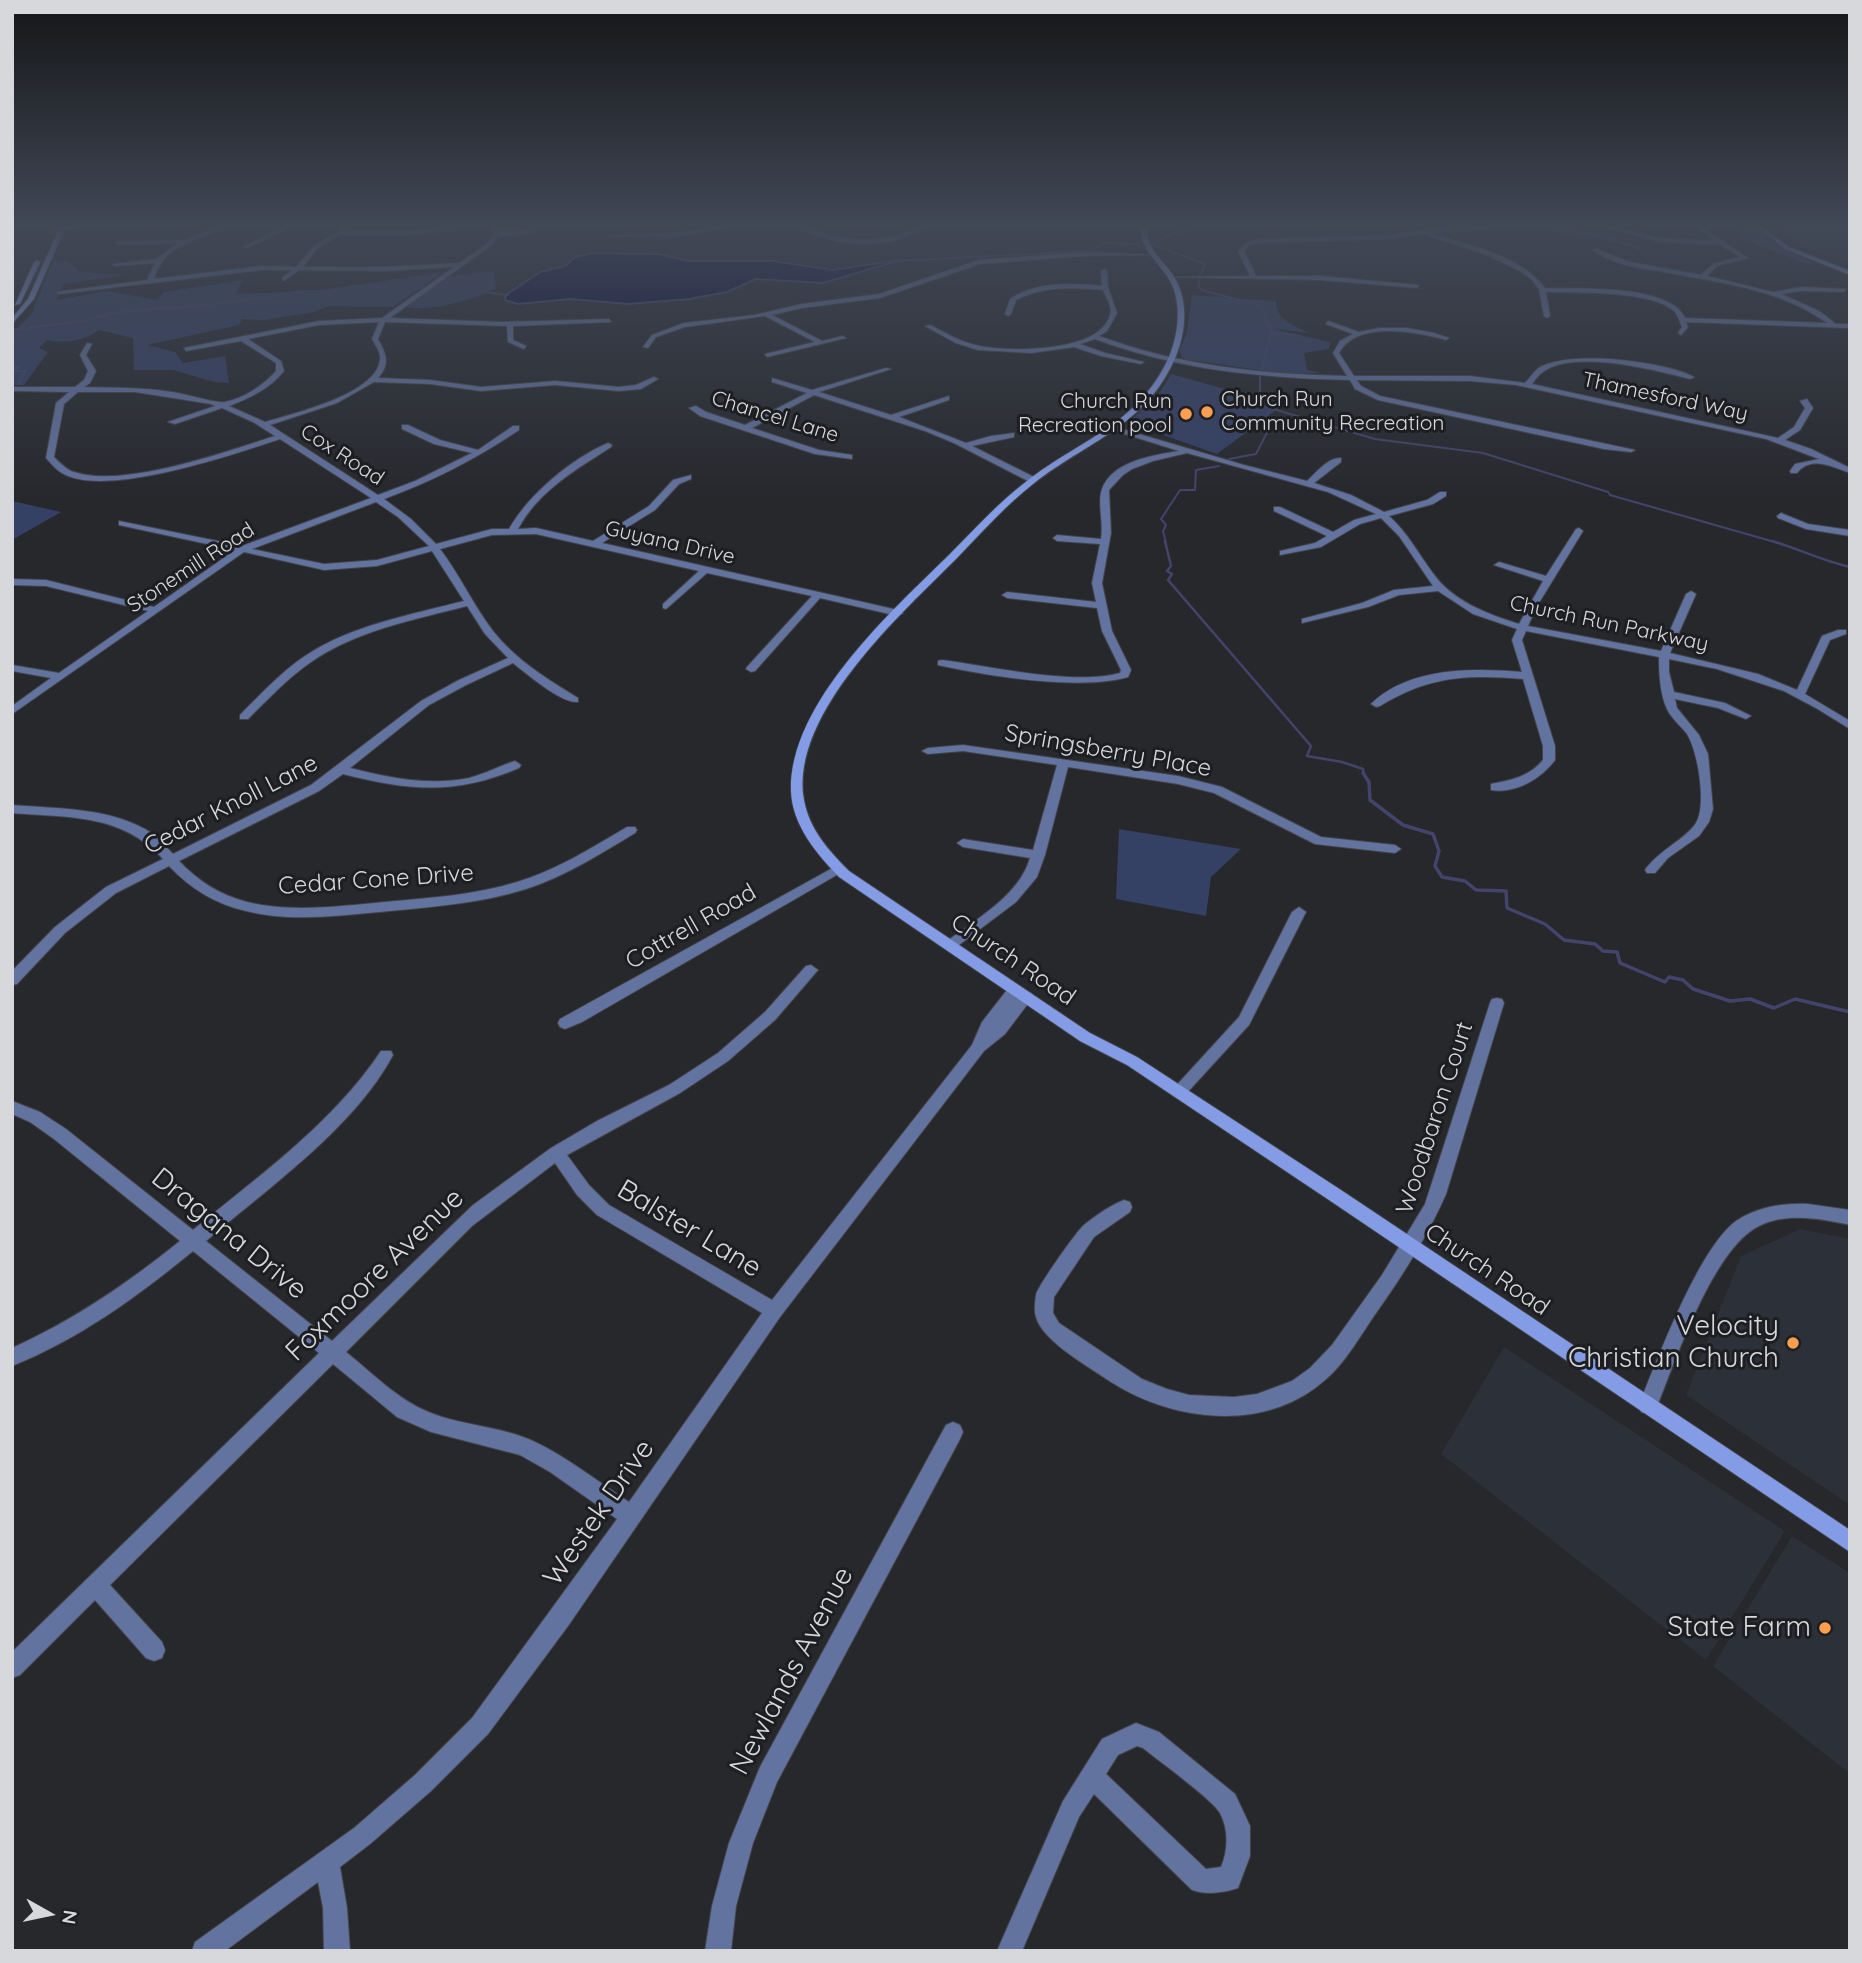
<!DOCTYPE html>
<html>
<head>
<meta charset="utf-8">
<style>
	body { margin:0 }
	#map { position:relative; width:1862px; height:1963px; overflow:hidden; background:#27282c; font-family:Quicksand,sans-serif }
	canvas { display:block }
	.frame { position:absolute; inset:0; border:14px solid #d7d8db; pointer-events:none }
	.north { position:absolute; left:14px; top:1879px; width:70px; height:70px; -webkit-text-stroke:5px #1d1e22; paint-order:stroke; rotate:99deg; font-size:19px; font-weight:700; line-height:28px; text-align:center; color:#d7d8db }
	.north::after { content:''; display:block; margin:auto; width:24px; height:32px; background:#d7d8db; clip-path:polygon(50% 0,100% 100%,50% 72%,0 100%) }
</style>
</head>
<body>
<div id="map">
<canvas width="1862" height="1963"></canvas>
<div class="frame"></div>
<div class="north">N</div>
</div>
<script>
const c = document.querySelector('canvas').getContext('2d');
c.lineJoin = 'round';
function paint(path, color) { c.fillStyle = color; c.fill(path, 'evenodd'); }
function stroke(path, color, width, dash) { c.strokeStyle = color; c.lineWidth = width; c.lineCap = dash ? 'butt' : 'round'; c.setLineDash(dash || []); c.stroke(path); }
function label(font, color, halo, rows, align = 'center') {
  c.font = font + ' Quicksand,sans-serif'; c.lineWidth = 6; c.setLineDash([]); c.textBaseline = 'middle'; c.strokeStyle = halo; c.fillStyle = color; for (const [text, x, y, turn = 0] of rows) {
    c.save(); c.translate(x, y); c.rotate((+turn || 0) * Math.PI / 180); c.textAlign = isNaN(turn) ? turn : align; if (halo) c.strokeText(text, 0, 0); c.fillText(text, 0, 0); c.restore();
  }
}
const built = new Path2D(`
	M1777 226H1850V266L1795 242 1783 234Z
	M1800 1229 1850 1239V1505L1686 1395 1741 1256Z
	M1504 1347 1785 1531 1706 1660 1441 1454Z
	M1792 1536 1850 1573V1774L1713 1666Z`);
const green = new Path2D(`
	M1537 226H1560L1614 237 1617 238 1615 240 1637 246 1645 254C1634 247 1595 234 1583 238Z
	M1750 226H1754L1780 247 1815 264 1804 263 1741 238 1745 232 1732 229H1753Z
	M53 261H68L79 272 126 275 63 284 57 300 107 291 157 300 164 292 243 280 236 294 316 291 443 272 393 307 328 306 314 312 264 320 242 319 239 325 147 345 175 352 183 363 225 356 229 383 214 382 173 370H134L133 338 99 330C83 341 67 344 47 340L39 348 48 352 24 385H12V333L31 315Z
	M484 272H494L496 288C476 300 428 312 405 307L448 277Z
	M1192 295 1276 301C1275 320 1296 327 1311 333L1273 329 1330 342 1329 349 1304 353 1307 370 1321 373H1280L1183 359 1179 351 1187 333Z
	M1171 374 1283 405 1217 454 1132 424 1133 418 1158 395Z
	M12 501 61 512 12 540Z
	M1119 829 1241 849 1211 877 1206 916 1116 899Z`);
const water = new Path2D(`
	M592 253 659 254 687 261H772L833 270 900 260 823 283 756 279 727 292 689 299 629 304 570 299 518 304 505 300 506 295 540 272 565 266 575 257Z`);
const streamFar2 = new Path2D(`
	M1550 226 1585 235
	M1151 244 1205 264 1200 276
	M1151 244 1182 230 1211 226
	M898 261 1087 251 1105 243 1139 244
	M1200 278 1198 286 1202 290 1261 306 1268 326 1272 329 1261 372
	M12 330 89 320 113 313 224 303 303 291H343L351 286 441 288 471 284 477 291 508 295
	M1272 333 1301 336
	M12 366 19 368 13 371H25L19 384
	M1260 376V404L1270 408 1375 439 1483 453 1608 492 1610 495 1778 543
	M1229 459 1256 454 1274 419 1267 417 1270 409
	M1166 543 1163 531 1166 525 1161 519 1180 490H1195L1196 470 1219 466`);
const streamFar1 = new Path2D(`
	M1165 541 1171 566 1167 571 1172 574 1168 580 1311 746 1307 756 1342 762 1363 769 1364 774
	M1772 541C1799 549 1823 561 1850 567`);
const stream = new Path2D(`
	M1363 773 1369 782 1370 800 1403 825 1433 834 1439 851 1435 866 1442 877 1465 881 1476 890 1506 891 1507 908 1545 924 1564 940 1595 944 1603 951 1617 952 1620 963 1665 982 1669 977 1683 980 1693 989 1730 1001 1750 999 1774 1008 1795 999 1850 1012`);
const street = new Path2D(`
	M76 226H91L52 232 49 230Z
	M220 226H227C197 243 166 241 154 279L262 266 296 267 314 246 347 226 350 228 345 231H410L481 226 410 235H340L318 248 303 267H384L459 263 488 243 494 234 493 226H497L499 229 535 230 533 233 498 237 492 245 390 318 502 322 609 319 611 322 513 326V340L526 346 524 349 508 342 507 326 385 322 378 339C386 354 391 364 378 378L430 380 481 387 555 381 619 387 636 385 654 377 658 379 641 389 619 391 555 385 481 391 430 384 374 382 337 403 270 425 378 495 415 481 472 453 434 444 402 429V425H408L440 440 478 450 513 426H519V430C476 459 433 481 384 499L411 519 436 544 492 529H509C529 494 571 459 608 443L612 445 611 447C576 470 539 490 518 529L536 528 593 541 649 506 673 480 691 475V479L679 484 655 510 602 543 898 610 903 613 898 616 820 598 755 671 751 672 746 669 747 667 812 596 707 573 666 609 663 608V604L699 571 536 534 492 535 440 549C460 575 473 605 493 631 516 660 547 679 578 698V702C562 704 527 674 513 663L466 685 429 705 350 768C389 778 429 786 469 778 485 774 499 766 515 761L521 765 519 768C456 795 409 791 343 774L319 791 179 861C198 881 220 895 247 902 292 913 340 906 385 902 429 898 475 895 517 882 557 870 591 848 627 827H635L637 830 635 833C600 854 566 876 526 889 479 904 429 907 379 912 335 916 290 922 246 911 215 904 191 889 169 866L116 893 65 933 17 984 12 985V971L55 927 106 887 163 859C121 813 69 818 12 813V805C58 809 113 807 153 834 160 839 166 847 173 854L311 785 421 701 459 680 508 658 485 634 467 606C414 620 357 630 311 662 288 678 268 699 248 719H240V715C261 694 281 672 305 656 352 625 410 615 464 601L432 551 377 566 324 570 244 552 12 714V706L51 678 12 671V665L59 673 148 611 46 586 12 585V579L46 580 154 607 235 550 119 525V521L242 546 371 498 280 439C235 454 104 499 62 473 56 470 51 463 46 458L56 403 69 392 12 391V387H75L84 380 88 371 80 355 87 343 92 344 86 355 96 371 90 383 84 387C113 388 142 387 172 392 183 393 217 404 225 402 244 398 264 385 276 371V363L241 341 186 351 184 348 319 321 382 318 454 267 384 271 299 270 284 281 282 278 292 270H262L59 294 56 292 147 280 155 263 115 266 112 264 157 259 177 243 118 245 116 242 184 240ZM379 322 372 339C375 345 381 352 380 359 378 394 292 414 265 422L229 406C250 398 269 389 284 371L281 361 248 339 319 325ZM78 392H135L211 404 215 406 168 422 175 424 222 408 253 422 275 436C225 452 120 490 71 471 65 468 59 462 54 457L64 404ZM376 502 398 517 429 546 377 560 324 564 252 549Z
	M285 226H292L248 248 243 247Z
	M726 226H738L674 237 607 236 674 233Z
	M796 226H803L831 236 863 240 894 237 921 226H928C891 251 834 249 796 226Z
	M979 226H984L985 227 982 229Z
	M1491 226 1493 229 1429 233C1468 245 1519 254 1545 288 1576 289 1671 284 1685 318L1827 323C1780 289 1721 283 1664 272 1640 268 1612 265 1592 250L1597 249 1630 262 1701 275 1713 264 1740 257 1721 245 1661 242 1600 226H1609L1661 238 1716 241 1694 226H1700L1748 258 1717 266 1707 276 1773 292 1802 287 1846 289 1844 292 1802 291 1781 294 1819 311 1836 324H1850V328L1686 322 1688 327 1681 335 1678 333 1682 327C1680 322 1678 316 1675 312 1653 290 1577 293 1546 292L1550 316 1547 318 1544 316 1539 289 1532 280 1520 271 1487 255 1423 234 1389 239 1260 243 1250 245 1244 251 1256 276H1320L1419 285 1417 288 1320 280 1168 277 1250 276 1238 251 1246 243 1260 239 1389 235 1443 227Z
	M1087 252 1153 255 1087 256 980 264 880 298 802 308 772 315 822 341 843 336 846 338 767 357 765 354 815 342 765 316 685 327 656 337 648 348 643 347 652 335 684 323 754 315 802 304 879 294 979 260Z
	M1104 269 1107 271 1108 287 1117 313 1107 331 1099 336C1180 366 1261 374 1347 376L1333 353 1340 341 1353 334 1326 324 1328 321 1359 332 1379 328H1407L1434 333 1449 338 1446 340C1416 332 1357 320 1339 353L1354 376H1470L1525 383C1530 378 1534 371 1540 367 1571 350 1664 361 1694 377L1690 379C1655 370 1574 349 1543 372 1538 375 1535 380 1532 384L1778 438 1794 427 1805 408 1800 401 1807 399 1813 408 1800 430 1785 440 1811 449 1850 468V473C1833 467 1811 455 1797 473H1791L1790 471 1795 464 1819 459 1766 439 1516 385 1470 381 1357 380 1361 386 1380 396 1635 450 1631 452 1604 449 1378 400 1355 389 1350 380C1262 378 1178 370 1095 339L1080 344 1105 353 1144 362 1141 364 1101 356 1074 347 1031 353 978 350 956 343 925 326 930 325C946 333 962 343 980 346 1010 352 1100 353 1110 315 1113 307 1106 297 1103 290 1073 287 1043 286 1016 300L1011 314 1008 316 1005 314 1010 299C1036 281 1072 283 1102 286L1101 271Z
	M886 368 891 369 819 392 891 415 949 396V400L899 417 966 443 991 436 1014 433V437L972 446 1036 478V482H1030L954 443 925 431 814 395 752 428 819 450 852 455V459L815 454 700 416 689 408 696 406 706 412 745 425 807 393 772 382V378L812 390Z
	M1112 426 1244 465 1307 481C1317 472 1327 458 1341 458V462L1314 483 1351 495 1384 512 1427 500 1440 492H1446V496L1433 504 1389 516C1407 532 1418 553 1432 572 1452 601 1487 614 1519 624L1543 581 1494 565 1499 562 1546 576 1576 529 1579 528 1583 531 1537 606 1528 626 1661 651 1686 594 1691 591 1696 594 1670 653 1758 674 1797 690 1822 636 1838 630H1846V634L1830 640 1805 694 1850 721V729L1816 708 1784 691 1717 669 1669 659V672L1674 692 1725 703 1751 716 1746 719 1718 708 1675 699 1677 708 1699 735 1708 754 1713 809 1709 822 1699 836 1668 858 1655 873H1647L1645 870C1659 850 1686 839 1696 823 1707 805 1698 752 1687 734 1681 726 1671 718 1667 709 1660 694 1659 674 1659 657L1526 631 1522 640 1555 746V760C1541 779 1515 794 1491 790V784C1511 780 1529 777 1543 760V746L1523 679C1468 674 1428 676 1380 706L1376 707 1371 704C1409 667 1472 668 1522 672L1512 640 1517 629 1473 614 1438 591 1399 595 1368 607 1302 623V619L1362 603 1394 590 1433 586 1399 536 1381 518 1360 524 1321 547 1280 555V551L1315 543 1327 536 1274 511V507H1280L1333 532 1354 520 1376 514 1328 492 1187 453 1153 461 1132 469 1123 475 1109 490 1111 533 1102 583 1112 631 1131 670 1128 677C1081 691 987 676 938 665V661L942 660C989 666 1075 686 1120 673L1121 670 1102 631 1097 608 1007 598 1002 595 1007 592 1096 602 1092 583 1100 544 1057 541 1053 538 1057 535 1101 539C1104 524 1097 502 1102 489 1112 461 1154 455 1179 451L1112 430Z
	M1781 513 1808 524 1850 530V536L1806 529 1778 518 1777 516Z
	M963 745 1178 776 1222 787 1321 837 1395 845 1401 849 1395 853 1315 844 1214 793 1178 784 1068 767 1045 855 1037 877 1016 902 951 951 944 946 946 942C976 919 1019 896 1030 858L963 847 957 843 963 839 1033 850 1057 765 963 751 928 754 922 751 928 748Z
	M838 865 842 866 844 869 842 872 582 1022 565 1029 560 1027 558 1023 560 1019Z
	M1299 907 1306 912 1249 1025 1184 1096 1179 1098 1174 1096 1171 1092 1174 1088 1239 1017 1292 912Z
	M811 965 818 970 775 1020 728 1061 680 1093 567 1155 589 1185 609 1205 772 1300 972 1045 982 1022 1010 986H1020L1022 990 1006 1012C1013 1004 1019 989 1031 993L1033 997 1005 1034 984 1051 780 1317 568 1626 488 1734 431 1791 370 1844 340 1867 347 1908 350 1951H324L323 1908 318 1882 225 1951H192L195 1942 354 1828 415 1775 472 1718 617 1519 550 1472 520 1455 431 1432 397 1417 333 1364 110 1585 162 1642 165 1650 162 1658 154 1661 146 1658 95 1600 20 1675 12 1678V1652L319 1353 193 1251C137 1297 79 1339 12 1366V1348C74 1320 128 1283 180 1241L54 1139 30 1122 12 1114V1101L40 1112 66 1129 193 1230C260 1175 332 1124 381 1051H391L393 1055C355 1127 268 1188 206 1241L332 1341 473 1205 551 1148 597 1121 669 1085 718 1053 765 1012 806 966ZM555 1163 577 1195 597 1215 762 1313 629 1502C597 1481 567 1457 533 1441 498 1425 458 1426 424 1410 395 1397 370 1371 346 1352L472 1226Z
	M1497 998 1502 999 1504 1003 1446 1194C1427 1237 1403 1275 1376 1313 1360 1336 1346 1362 1325 1380 1265 1433 1174 1422 1111 1382 1091 1368 1042 1341 1036 1317 1034 1311 1035 1301 1036 1295 1038 1286 1076 1232 1084 1225 1095 1216 1111 1205 1124 1200L1130 1202 1132 1207 1130 1212 1094 1237 1054 1297 1053 1313 1059 1323 1142 1379 1167 1389 1189 1395 1234 1397 1257 1394 1292 1381 1310 1368 1332 1345 1382 1275 1425 1204 1490 1003 1492 999Z
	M1808 1204 1850 1210V1225C1822 1219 1787 1212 1759 1226 1713 1248 1674 1364 1655 1412L1648 1414 1641 1412 1639 1405C1657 1360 1699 1248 1736 1221 1757 1207 1783 1203 1808 1204Z
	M953 1422 960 1425 963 1432 960 1439 777 1782 753 1843 736 1906 731 1951H705L712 1906 729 1843 760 1767 946 1425Z
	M1136 1723 1159 1732 1235 1794 1250 1826V1856L1238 1888C1224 1893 1206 1895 1192 1890L1094 1794 1079 1817 1022 1951H997L1063 1801 1102 1739ZM1137 1746 1143 1748C1159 1761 1212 1799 1220 1813 1229 1830 1228 1851 1221 1867L1206 1869 1106 1774 1118 1755Z`);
const secondary = new Path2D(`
	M60 226H66L34 299 12 324V318L28 299Z
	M1141 226H1147C1146 247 1158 255 1170 271 1189 295 1187 329 1176 356 1146 427 1087 441 1033 484 1005 506 981 533 957 558 902 613 789 714 804 800 809 829 829 851 849 871L1090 1033 1137 1057 1344 1192 1850 1530V1552L1332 1202 1127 1065 1080 1041 839 877C817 854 792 825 791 791 789 703 892 611 950 554 975 529 999 502 1027 481 1081 439 1138 425 1169 357 1179 333 1183 299 1167 276 1155 258 1140 249 1141 226Z
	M1756 226H1761L1789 247 1850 271V275L1785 249Z
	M37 260 40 262 20 304 15 305 34 262Z`);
const markers = [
	[1207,412,7,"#fa9f4f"],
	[1186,414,7,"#fa9f4f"],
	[1793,1343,7,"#fa9f4f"],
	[1825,1628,7,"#fa9f4f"]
];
const farStreetnames = [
	["Thamesford Way",1665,397,12],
	["Chancel Lane",775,417,17],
	["Cox Road",342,455,33],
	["Guyana Drive",670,543,13],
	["Stonemill Road",191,568,-33],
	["Church Run Parkway",1609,624,12]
];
const farPoinames = [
	["Church Run",1221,400],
	["Community Recreation",1221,424],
	["Church Run",1172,402,"right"],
	["Recreation pool",1172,426,"right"]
];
const streetNames = [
	["Springsberry Place",1108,751,10],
	["Cedar Knoll Lane",231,805,-27],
	["Cedar Cone Drive",376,880,-4],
	["Cottrell Road",691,927,-30],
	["Church Road",1013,960,34],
	["Woodbaron Court",1435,1118,-72],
	["Church Road",1487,1270,34]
];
const nearStreetnames = [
	["Balster Lane",689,1229,31],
	["Dragana Drive",229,1234,39],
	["Foxmoore Avenue",375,1275,-44],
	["Westek Drive",599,1513,-55],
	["Newlands Avenue",792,1671,-62]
];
const nearPoinames = [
	["Velocity",1779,1327],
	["Christian Church",1779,1359],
	["State Farm",1811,1628]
];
paint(built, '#2c3039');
paint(green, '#354065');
paint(water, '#04043c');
stroke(water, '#43446c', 2);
stroke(streamFar2, '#43446c', 2);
stroke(streamFar1, '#43446c', 2.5);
stroke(stream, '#43446c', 3.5);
stroke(street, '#434448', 2);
stroke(secondary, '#434448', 2);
paint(street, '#6373a0');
paint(secondary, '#849ce5');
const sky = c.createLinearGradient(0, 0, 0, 501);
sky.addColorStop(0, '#151618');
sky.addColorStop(0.45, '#414856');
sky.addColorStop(1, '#41485600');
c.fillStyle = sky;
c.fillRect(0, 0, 1862, 501);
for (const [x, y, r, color] of markers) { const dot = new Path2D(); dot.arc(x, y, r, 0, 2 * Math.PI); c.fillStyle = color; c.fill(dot); stroke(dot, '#1d1e22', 2.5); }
label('21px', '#d7d8db', '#1d1e22', farStreetnames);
label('21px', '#d7d8db', '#1d1e22', farPoinames, 'left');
label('24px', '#d7d8db', '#1d1e22', streetNames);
label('28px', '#d7d8db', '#1d1e22', nearStreetnames);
label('28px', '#d7d8db', '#1d1e22', nearPoinames, 'right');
</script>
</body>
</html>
